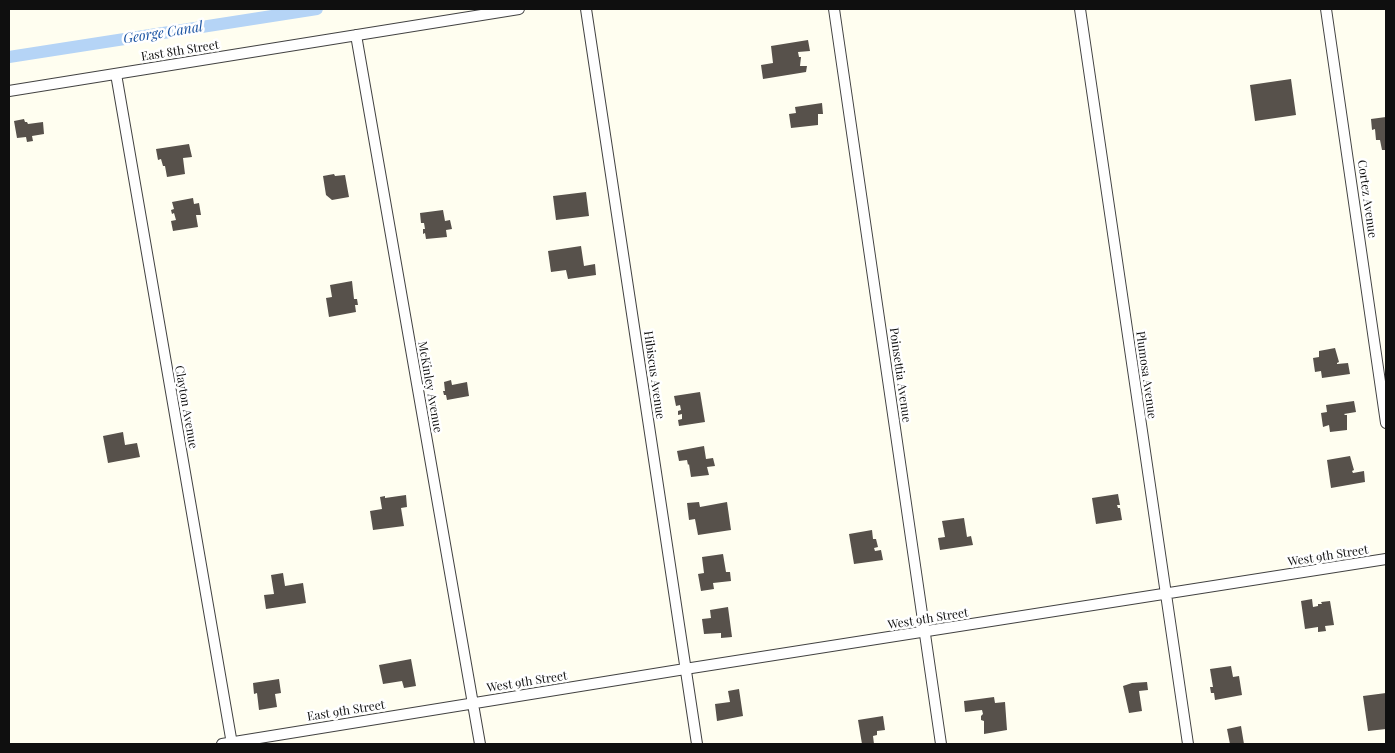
<!DOCTYPE html>
<html>
<head>
<meta charset="utf-8">
<style>
	body { margin:0 }
	#map { position:relative; width:1395px; height:753px; overflow:hidden; background:#fffef0; font-family:"Playfair Display",serif }
	canvas { display:block }
	.frame { position:absolute; inset:0; border:10px solid #0f0f0f; pointer-events:none }
</style>
</head>
<body>
<div id="map">
<canvas width="1395" height="753"></canvas>
<div class="frame"></div>
</div>
<script>
const c = document.querySelector('canvas').getContext('2d');
c.lineJoin = 'round';
function stroke(path, color, width, dash) { c.strokeStyle = color; c.lineWidth = width; c.lineCap = dash ? 'butt' : 'round'; c.setLineDash(dash || []); c.stroke(path); }
function paint(path, color) { c.fillStyle = color; c.fill(path, 'evenodd'); }
function label(font, color, halo, rows, align = 'center') {
  c.font = font + ' "Playfair Display",serif'; c.lineWidth = 5; c.setLineDash([]); c.textBaseline = 'middle'; c.strokeStyle = halo; c.fillStyle = color; for (const [text, x, y, turn = 0] of rows) {
    c.save(); c.translate(x, y); c.rotate((+turn || 0) * Math.PI / 180); c.textAlign = isNaN(turn) ? turn : align; if (halo) c.strokeText(text, 0, 0); c.fillText(text, 0, 0); c.restore();
  }
}
const canal = new Path2D(`
	M9 57 317 9`);
const building = new Path2D(`
	M808 40 810 51 798 52 799 57H801L800 66H807L806 72 763 79 761 65 773 63 771 46Z
	M1291 79 1296 115 1255 121 1250 85Z
	M822 103 823 114H818V125L791 128 789 114 796 113 795 107Z
	M1386 117V150H1382L1380 140H1376L1375 129 1372 130 1371 119Z
	M24 119 25 122H27L28 124 43 122 44 134 32 136 33 141 27 142 26 137 17 138 14 121Z
	M189 144 192 157 183 158 185 174 167 177 165 166H163L161 159 158 160 156 149Z
	M334 174 335 176 345 175 349 197 332 200 326 195 323 176Z
	M586 192 589 216 556 220 553 196Z
	M193 198 194 204 199 203 201 215H196L198 227 173 231 171 221 176 220 174 213 172 214 171 210 174 209 172 202Z
	M443 210 445 221 450 220 452 229 446 230 447 237 426 239 425 233 423 234V229H425L424 223H421L420 213Z
	M581 246 584 266 595 264 596 275 568 279 566 270 551 272 548 251Z
	M352 281 354 299H357L358 305H355L356 312 329 317 326 298 332 297 330 285Z
	M1335 348 1339 362 1337 363V364L1348 363 1350 374 1322 378 1321 371 1315 372 1313 358 1319 357V351Z
	M451 380 452 385 467 382 469 396 447 400 446 395H444L443 391H445L444 382Z
	M700 392 705 422 679 426 678 420 682 419V414L678 415V411L681 410 680 405 676 406 674 396Z
	M1354 401 1356 412 1344 414 1345 415H1347V430L1330 432 1329 425 1323 427 1321 413 1327 412 1326 405Z
	M123 432 125 445 137 443 140 457 108 463 103 436Z
	M704 446 706 459 713 458 715 466 707 467 709 475 691 477 689 464 688 465 687 460 679 461 677 451Z
	M1350 456 1354 470 1352 471 1353 473 1364 471 1365 482 1331 488 1327 460Z
	M1118 494 1120 505H1117L1118 508H1120L1122 520 1096 524 1092 498Z
	M406 495 407 507 401 508 404 526 373 530 370 511 382 509 380 497 385 496V498Z
	M699 502 700 507 727 502 731 530 698 535 695 519 689 520 687 503Z
	M964 518 967 537 971 536 973 545 940 550 938 538 945 537 942 521Z
	M872 530 873 539H876L878 547 874 548 875 551 881 550 883 560 854 564 849 534Z
	M723 554 726 572H730L731 581 713 583 714 589 701 591 698 574 704 573 702 557Z
	M283 573 285 586 303 583 306 603 266 609 264 595 274 594 271 575Z
	M1312 599 1313 607 1318 606V604H1322L1321 602 1330 601 1334 625 1325 626 1326 631 1318 632V627L1305 629 1301 601Z
	M728 607 732 637 721 638V633L704 634 702 619 711 618 710 610Z
	M411 659 416 686 404 688 402 681 383 684 379 665Z
	M1231 666 1233 677 1239 676 1242 695 1215 700 1214 693H1211L1210 687H1213L1210 669Z
	M279 679 281 693 275 694 277 707 259 710 257 693 254 694 253 683Z
	M1147 682 1148 690 1139 691 1142 711 1129 713 1123 686 1132 683Z
	M739 689 743 716 717 721 715 704 730 702 728 691Z
	M1386 693V729L1368 731 1363 696Z
	M994 697 995 703 1005 702 1007 730 984 734V721L981 720V716L983 714 982 710 965 712 964 701Z
	M883 716 885 730 877 731V735L873 736 874 744H862L858 720Z
	M1241 726 1244 744H1230L1227 729Z`);
const street = new Path2D(`
	M586 9 697 744
	M834 9 941 744
	M1080 9 1188 744
	M1326 9 1386 423
	M356 35 480 744
	M116 74 232 744
	M9 91 519 9
	M222 744 685 669 1386 559`);
const streetNames = [
	["East 8th Street",180,51,-9],
	["Cortez Avenue",1367,199,82],
	["Hibiscus Avenue",654,375,82],
	["Poinsettia Avenue",900,375,82],
	["Plumosa Avenue",1146,375,82],
	["McKinley Avenue",430,387,80],
	["Clayton Avenue",186,407,80],
	["West 9th Street",1328,556,-9],
	["West 9th Street",928,619,-9],
	["West 9th Street",527,682,-9],
	["East 9th Street",346,711,-9]
];
const waterNames = [
	["George Canal",163,33,-9]
];
stroke(canal, '#b5d4f6', 12);
paint(building, '#57514b');
stroke(street, '#424242', 12);
stroke(street, '#fff', 10);
label('12px', '#0f0f0f', '#fff', streetNames);
label('italic 14px', '#1751a1', '#fff', waterNames);
</script>
</body>
</html>
